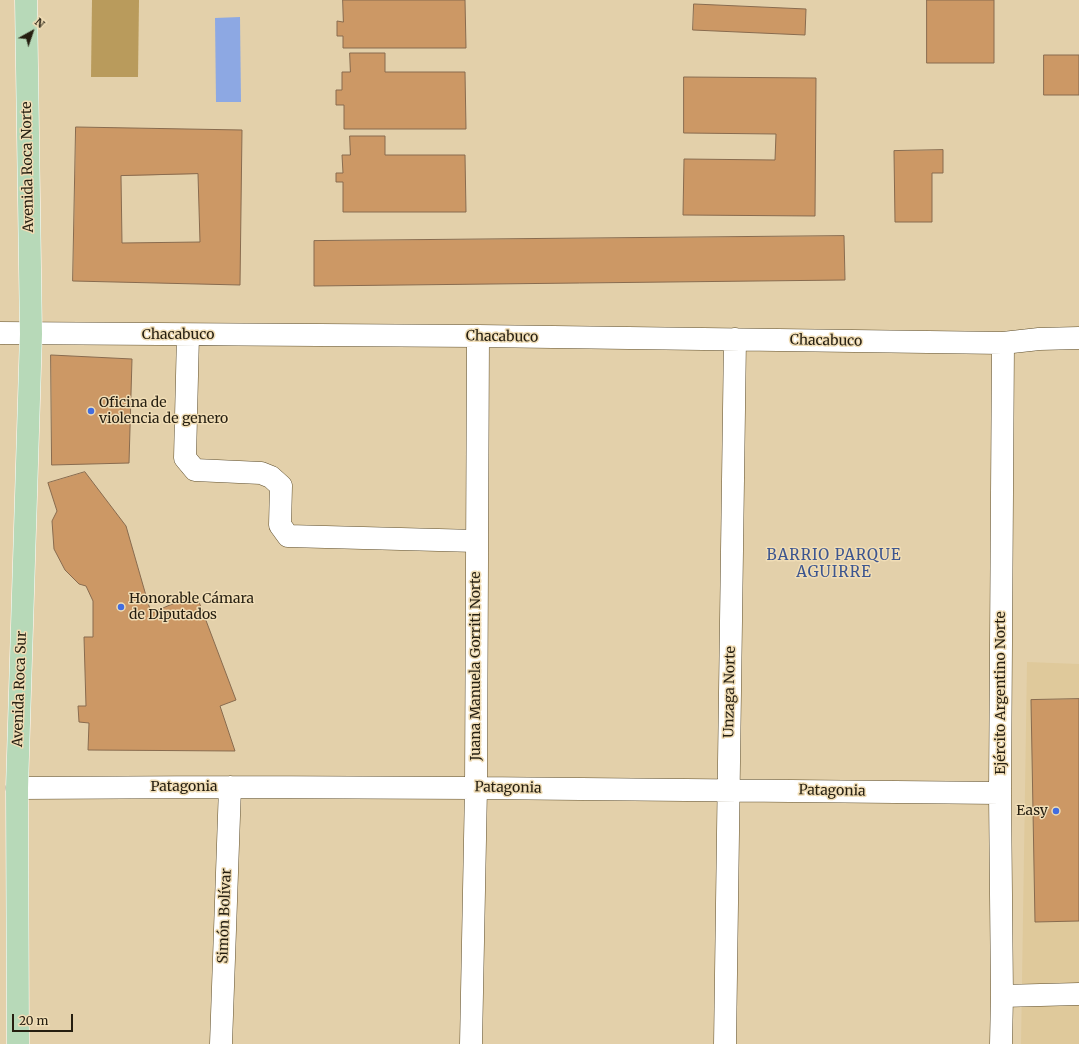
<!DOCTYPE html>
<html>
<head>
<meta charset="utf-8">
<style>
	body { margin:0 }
	#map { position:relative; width:1079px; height:1044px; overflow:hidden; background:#e3d0aa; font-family:Merriweather,serif }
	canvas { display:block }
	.north { position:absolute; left:12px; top:12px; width:40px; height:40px; -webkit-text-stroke:3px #f0ddb6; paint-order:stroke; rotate:40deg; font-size:11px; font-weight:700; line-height:16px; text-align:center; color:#251e10 }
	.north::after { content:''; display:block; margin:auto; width:14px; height:18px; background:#251e10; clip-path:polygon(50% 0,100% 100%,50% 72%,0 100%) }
	.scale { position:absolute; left:12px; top:1014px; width:61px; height:18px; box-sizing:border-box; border:2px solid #251e10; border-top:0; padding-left:5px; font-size:12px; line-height:14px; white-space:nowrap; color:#251e10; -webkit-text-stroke:3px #f0ddb6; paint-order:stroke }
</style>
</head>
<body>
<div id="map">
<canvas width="1079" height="1044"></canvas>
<div class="north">N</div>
<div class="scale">20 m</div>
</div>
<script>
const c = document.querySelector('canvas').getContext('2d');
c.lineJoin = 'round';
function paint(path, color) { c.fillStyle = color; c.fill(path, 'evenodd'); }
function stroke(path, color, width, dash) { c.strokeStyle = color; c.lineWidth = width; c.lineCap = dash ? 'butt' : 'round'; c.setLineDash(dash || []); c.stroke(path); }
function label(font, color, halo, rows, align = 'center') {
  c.font = font + ' Merriweather,serif'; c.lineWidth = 3; c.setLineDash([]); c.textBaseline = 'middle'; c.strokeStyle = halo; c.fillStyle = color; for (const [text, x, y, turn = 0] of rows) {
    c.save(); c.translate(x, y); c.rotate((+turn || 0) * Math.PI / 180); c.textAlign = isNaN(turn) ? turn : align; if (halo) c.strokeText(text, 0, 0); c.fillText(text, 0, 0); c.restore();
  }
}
const built = new Path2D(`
	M1027 662 1079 664V1044H1021Z`);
const green = new Path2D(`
	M92 0H139L138 77H91Z`);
const water = new Path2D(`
	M240 17 241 102H216L215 18Z`);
const building = new Path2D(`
	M343 0H465L466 48H343V36H337V21L343 22Z
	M927 0H994V63H927Z
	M694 4 806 9 805 35 693 30Z
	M350 53H385V72H465L466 129H344V105H336V90H342V72H350Z
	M1044 55H1079V95H1044Z
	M684 77 816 78 815 216 683 215 684 159 775 160 776 134 684 133Z
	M76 127 242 130 240 285 73 281ZM198 174 200 242 122 243 121 176Z
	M350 136H385V155H465L466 212H343V182H336V173H343L342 155H350Z
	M943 150V173H932V222H895L894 151Z
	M844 236 845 280 314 286V241Z
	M51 355 132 359 129 463 52 465Z
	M85 472 126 526 151 613 196 594 236 700 220 706 235 751 88 750 89 723 79 722 78 706H86L84 637H93V601L86 586 79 584 65 570 54 549 52 521 57 511 48 483Z
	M1079 699V921L1035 922 1031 700Z`);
const minor = new Path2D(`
	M0 333 478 336 1003 343 1039 339 1079 338
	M188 335 185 458 195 470 261 473 271 477 281 486 280 525 288 536 476 541
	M17 788 230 787 476 788 1000 793
	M1002 996 1079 994
	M221 1044 230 787
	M471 1044 476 788 478 336
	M725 1044 735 339
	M1001 1044 1002 996 1000 793 1003 343`);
const major = new Path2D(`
	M18 1044 17 788 31 334 26 0`);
const markers = [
	[91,411,4,"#426ddf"],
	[121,607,4,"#426ddf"],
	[1056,811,4,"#426ddf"]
];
const streetNames = [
	["Avenida Roca Norte",28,167,-91],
	["Chacabuco",178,335],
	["Chacabuco",502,337,1],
	["Chacabuco",826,341,1],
	["Juana Manuela Gorriti Norte",476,666,-90],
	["Avenida Roca Sur",20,689,-88],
	["Unzaga Norte",730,692,-89],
	["Ejército Argentino Norte",1001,693,-90],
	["Patagonia",184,787],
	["Patagonia",508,788,1],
	["Patagonia",832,791,1],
	["Simón Bolívar",225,916,-88]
];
const poiNames = [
	["Oficina de",99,403],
	["violencia de genero",99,419],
	["Honorable Cámara",129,599],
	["de Diputados",129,615],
	["Easy",1048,811,"right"]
];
const neighbourhoodNames = [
	["BARRIO PARQUE",834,556],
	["AGUIRRE",834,573]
];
paint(built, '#dfc99b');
paint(green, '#b99b5c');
paint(water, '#8da8e3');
paint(building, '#cc9865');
stroke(building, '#886b4f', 1);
stroke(minor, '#5e4e2c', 23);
stroke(major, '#fff', 23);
stroke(minor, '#fff', 22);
stroke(major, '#b7d9b8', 22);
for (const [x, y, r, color] of markers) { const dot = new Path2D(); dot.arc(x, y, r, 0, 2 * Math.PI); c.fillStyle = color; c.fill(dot); stroke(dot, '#f0ddb6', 1.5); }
label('14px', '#251e10', '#f0ddb6', streetNames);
label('14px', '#251e10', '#f0ddb6', poiNames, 'left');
c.letterSpacing = '1px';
label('15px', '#3c558f', '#f0ddb6', neighbourhoodNames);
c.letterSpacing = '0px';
</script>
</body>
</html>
